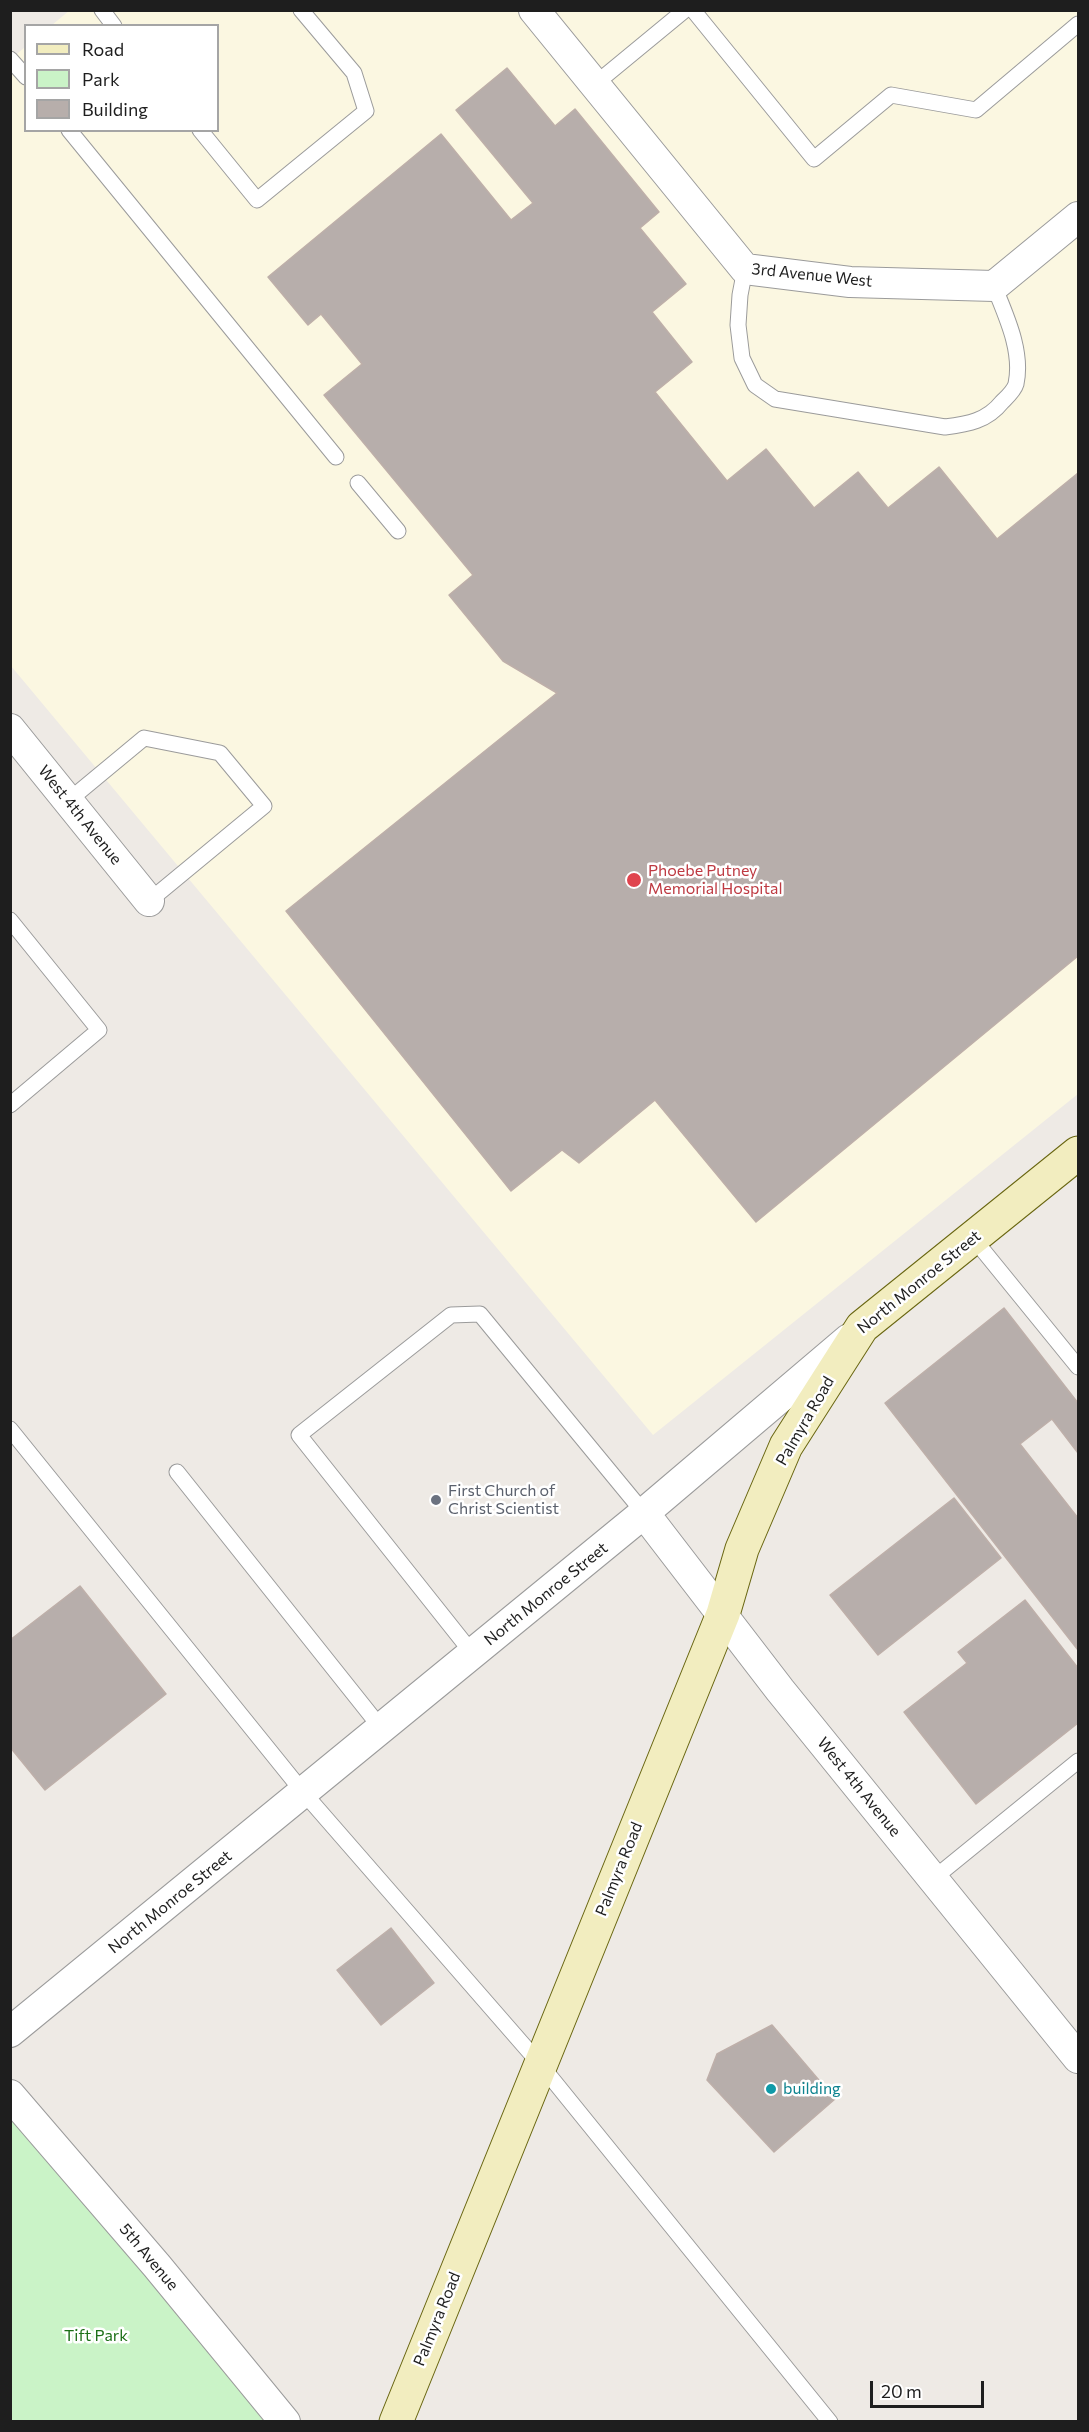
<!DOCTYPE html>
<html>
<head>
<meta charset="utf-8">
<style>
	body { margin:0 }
	#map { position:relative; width:1089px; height:2432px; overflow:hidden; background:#eeeae5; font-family:Commissioner,sans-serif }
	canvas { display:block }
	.frame { position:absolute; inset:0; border:12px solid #1e1e1e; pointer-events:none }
	.legend { position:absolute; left:24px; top:24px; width:195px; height:108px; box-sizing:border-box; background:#fff; border:2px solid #a5a5a5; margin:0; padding:8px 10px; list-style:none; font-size:18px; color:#1e1e1e }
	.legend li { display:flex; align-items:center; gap:12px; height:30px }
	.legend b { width:30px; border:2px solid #a5a5a5 }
	.scale { position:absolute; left:870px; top:2381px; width:114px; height:27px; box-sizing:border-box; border:3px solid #1e1e1e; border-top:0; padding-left:8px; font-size:18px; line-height:21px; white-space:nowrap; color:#1e1e1e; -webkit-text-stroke:4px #fff; paint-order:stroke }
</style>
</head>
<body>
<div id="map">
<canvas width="1089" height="2432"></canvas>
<div class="frame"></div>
<ul class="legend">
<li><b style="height:8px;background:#f2edbf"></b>Road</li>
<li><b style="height:16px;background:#caf3c7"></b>Park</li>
<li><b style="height:16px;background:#b7aeab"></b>Building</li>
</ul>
<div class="scale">20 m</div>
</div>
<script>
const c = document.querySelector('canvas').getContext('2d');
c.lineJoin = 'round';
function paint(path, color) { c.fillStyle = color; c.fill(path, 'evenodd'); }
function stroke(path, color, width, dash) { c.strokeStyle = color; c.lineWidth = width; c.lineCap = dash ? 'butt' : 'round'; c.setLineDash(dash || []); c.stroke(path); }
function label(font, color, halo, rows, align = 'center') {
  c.font = font + ' Commissioner,sans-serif'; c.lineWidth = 5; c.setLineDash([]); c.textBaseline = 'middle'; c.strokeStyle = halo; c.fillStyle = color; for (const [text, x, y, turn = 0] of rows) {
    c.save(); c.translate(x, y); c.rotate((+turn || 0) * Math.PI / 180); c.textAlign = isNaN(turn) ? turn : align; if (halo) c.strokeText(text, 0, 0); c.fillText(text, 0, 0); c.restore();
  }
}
const education = new Path2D(`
	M70 10 1078 11V1094L653 1435 11 666 10 60 25 47 26 130H218V26L52 25Z`);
const park = new Path2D(`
	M10 2102 278 2421H11Z`);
const building = new Path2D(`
	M507 68 555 126 575 109 659 212 640 228 686 284 652 312 692 362 655 392 727 481 766 449 814 508 858 472 888 508 939 467 997 539 1078 473V956L756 1222 655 1100 579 1163 562 1150 511 1191 286 911 557 693 503 661 449 595 473 575 324 395 362 364 321 314 308 325 268 277 441 134 511 220 533 203 456 110Z
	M1004 1308 1078 1403V1453L1052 1419 1020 1444 1078 1518V1650L885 1403Z
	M954 1498 1001 1558 878 1655 830 1595Z
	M80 1586 166 1694 45 1790 10 1747V1640Z
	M1025 1600 1078 1668V1723L976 1804 904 1712 967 1663 958 1652Z
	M391 1928 434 1983 381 2025 337 1970Z
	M772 2025 835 2099 774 2152 707 2080 717 2054Z`);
const lane = new Path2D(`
	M102 10 114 26
	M693 10 814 159 891 95 976 110 1078 24
	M10 59 26 77
	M594 85 685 10
	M69 130 336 457
	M200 130 257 200 366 111 354 73 301 10
	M745 269 740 295 738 325 742 358 755 385 775 399 945 427C968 424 987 421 1002 402 1007 397 1014 391 1016 384 1023 351 1006 316 994 286
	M358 483 398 531
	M68 801 144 738 220 753 264 806 149 901
	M10 920 99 1030 10 1105
	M973 1238 1078 1367
	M10 1429 303 1792 540 2064 830 2422
	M177 1472 381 1728
	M473 1654 299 1435 451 1315 480 1314 644 1513
	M933 1879 1078 1761`);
const street = new Path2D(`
	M534 10 745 269 850 282 994 286 1078 217
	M10 729 149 901
	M644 1513 780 1690 1078 2058
	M10 2032 644 1513 849 1339
	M10 2095 157 2266 285 2422`);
const secondary = new Path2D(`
	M396 2422 723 1614 742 1549 786 1446 862 1327 1078 1153`);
const markers = [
	[634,880,8,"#e0444e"],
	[436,1500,6,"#6b7280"],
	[771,2089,6,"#0f9aa8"]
];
const streetNames = [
	["3rd Avenue West",812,275,6],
	["West 4th Avenue",80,815,51],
	["North Monroe Street",919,1282,-39],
	["Palmyra Road",805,1421,-60],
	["North Monroe Street",546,1594,-39],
	["West 4th Avenue",859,1787,51],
	["Palmyra Road",619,1869,-68],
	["North Monroe Street",170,1902,-39],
	["5th Avenue",149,2257,50],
	["Palmyra Road",437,2319,-68]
];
const healthNames = [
	["Phoebe Putney",648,871],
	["Memorial Hospital",648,889]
];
const worshipNames = [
	["First Church of",448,1491],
	["Christ Scientist",448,1509]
];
const cultureNames = [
	["building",783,2089]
];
const parkNames = [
	["Tift Park",96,2336]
];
paint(education, '#fbf7e1');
paint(park, '#caf3c7');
paint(building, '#b7aeab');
stroke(building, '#beafa9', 1.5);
stroke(lane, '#9b9b9b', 17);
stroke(street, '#9b9b9b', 32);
stroke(secondary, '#696611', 35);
stroke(lane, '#fff', 15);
stroke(street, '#fff', 30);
stroke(secondary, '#f2edbf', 33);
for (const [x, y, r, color] of markers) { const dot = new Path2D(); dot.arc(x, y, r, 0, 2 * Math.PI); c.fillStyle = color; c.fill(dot); stroke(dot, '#fff', 2); }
label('16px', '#1e1e1e', '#fff', streetNames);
label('16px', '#be3a42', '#fff', healthNames, 'left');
label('16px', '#5b616d', '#fff', worshipNames, 'left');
label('16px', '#0d838f', '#fff', cultureNames, 'left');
label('16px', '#1d7018', '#fff', parkNames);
</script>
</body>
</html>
